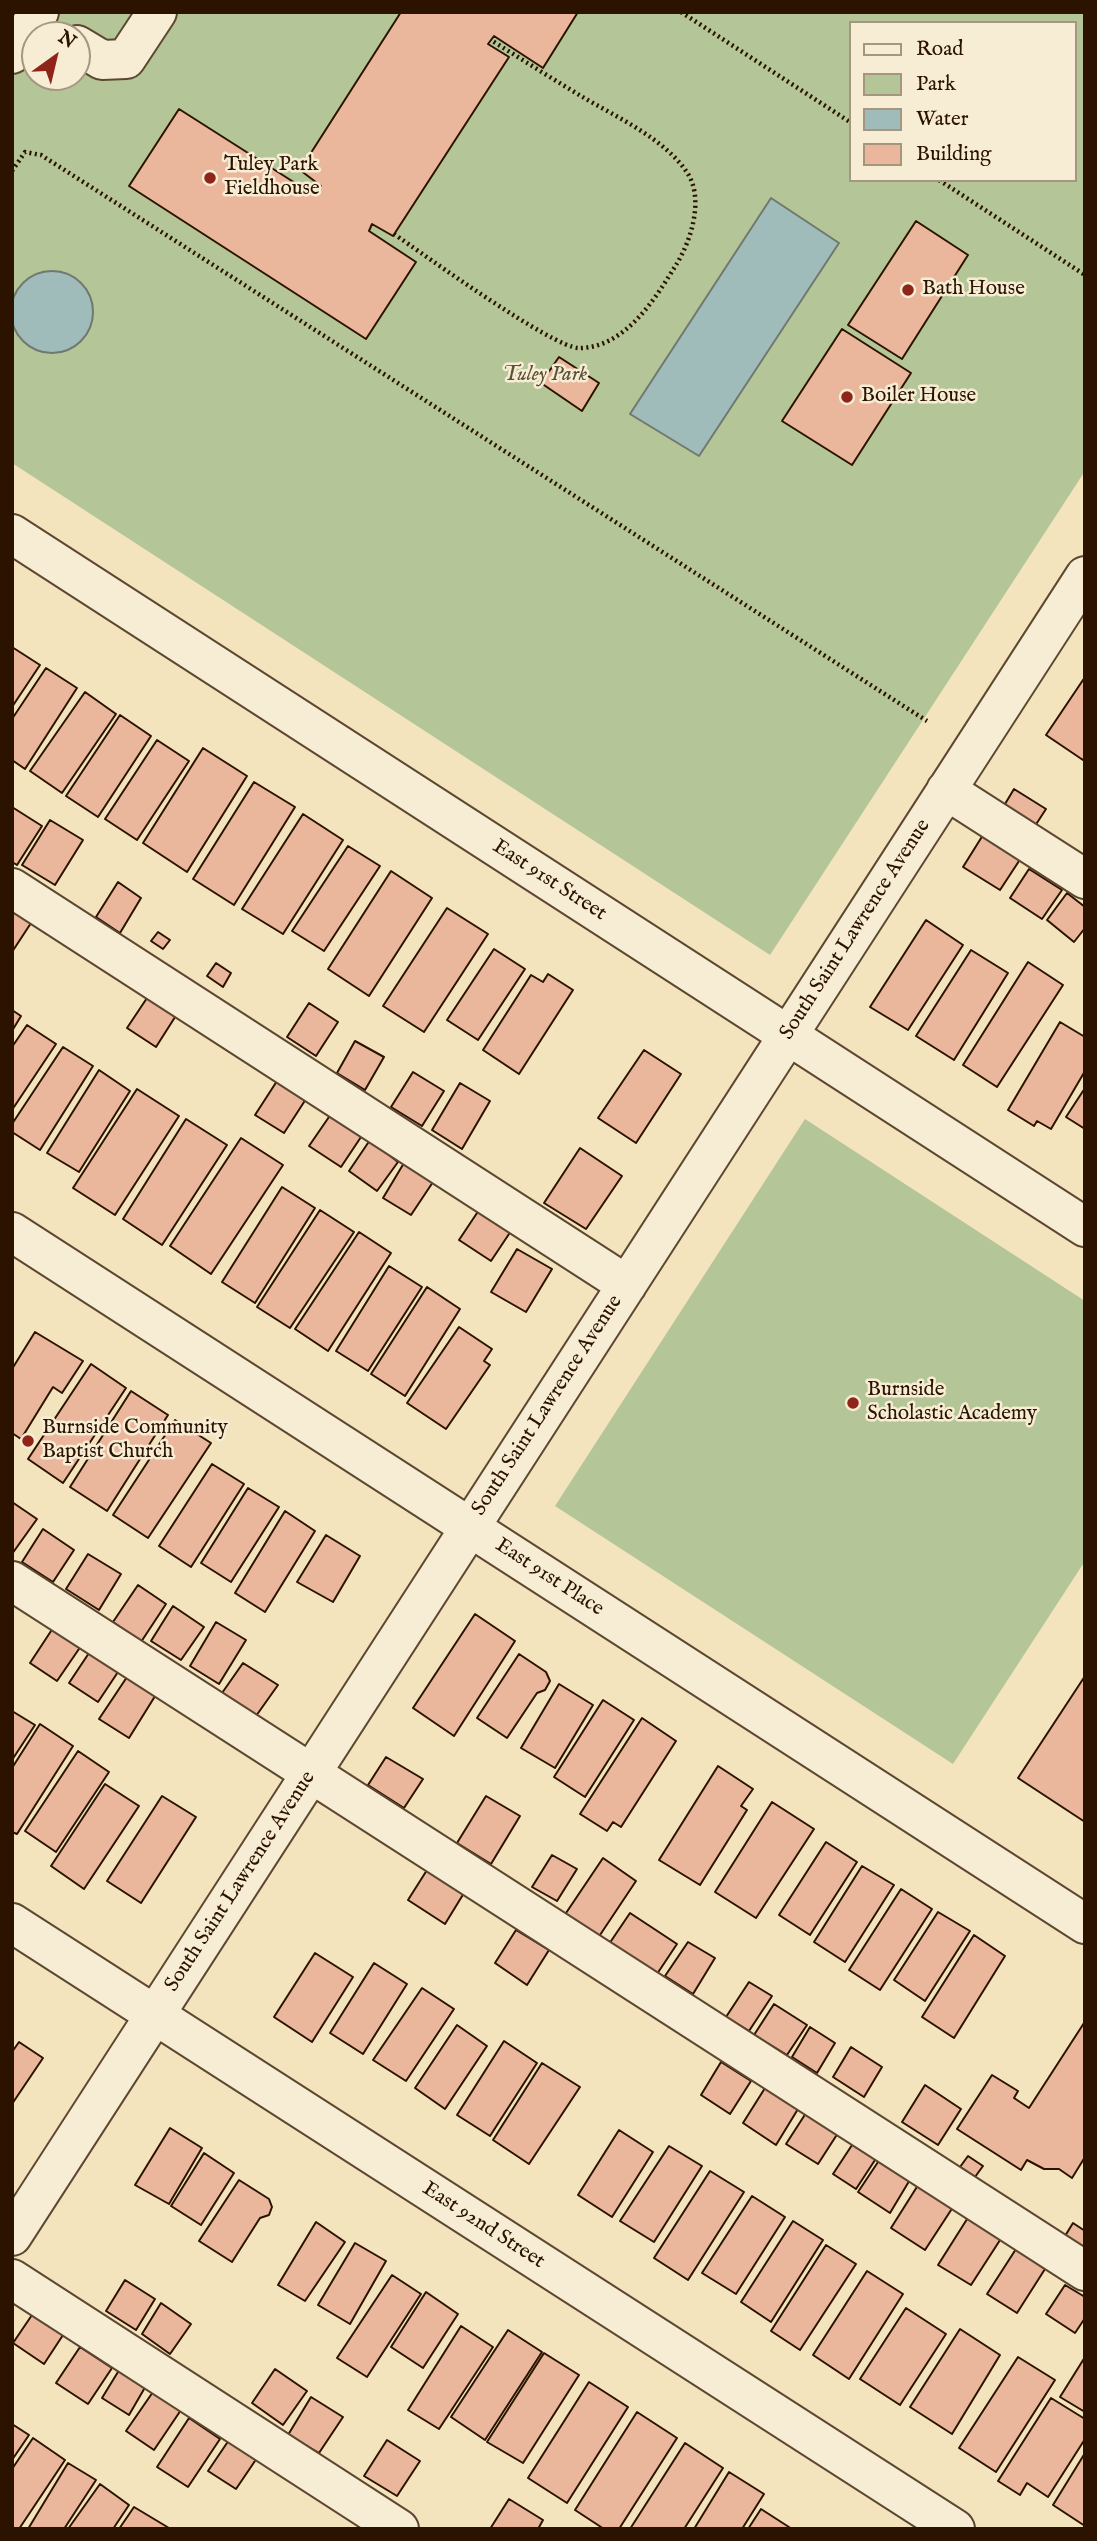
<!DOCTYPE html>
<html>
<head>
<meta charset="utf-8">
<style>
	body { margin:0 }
	#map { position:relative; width:1097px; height:2541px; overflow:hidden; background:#f3e4be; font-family:"IM FELL English",serif }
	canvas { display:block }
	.frame { position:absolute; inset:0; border:14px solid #2b1300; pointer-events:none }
	.legend { position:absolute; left:849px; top:21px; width:228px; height:161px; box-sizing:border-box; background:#f7edd5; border:2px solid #a59680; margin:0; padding:9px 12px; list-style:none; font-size:21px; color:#2b1300 }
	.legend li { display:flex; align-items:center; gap:14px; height:35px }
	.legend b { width:35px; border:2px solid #a59680 }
	.north { position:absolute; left:21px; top:21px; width:70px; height:70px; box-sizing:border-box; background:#f7edd5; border:2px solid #a59680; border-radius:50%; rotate:34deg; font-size:19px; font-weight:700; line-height:28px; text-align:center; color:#2b1300 }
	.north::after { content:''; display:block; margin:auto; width:24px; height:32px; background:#8f2418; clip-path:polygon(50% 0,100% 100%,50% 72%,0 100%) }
</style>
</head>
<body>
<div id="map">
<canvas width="1097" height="2541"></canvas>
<div class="frame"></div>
<ul class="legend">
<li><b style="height:9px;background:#f7edd5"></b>Road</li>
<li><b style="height:19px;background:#b4c597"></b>Park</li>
<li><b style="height:19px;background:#9fbcbb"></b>Water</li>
<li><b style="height:19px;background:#eab79c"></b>Building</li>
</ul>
<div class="north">N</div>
</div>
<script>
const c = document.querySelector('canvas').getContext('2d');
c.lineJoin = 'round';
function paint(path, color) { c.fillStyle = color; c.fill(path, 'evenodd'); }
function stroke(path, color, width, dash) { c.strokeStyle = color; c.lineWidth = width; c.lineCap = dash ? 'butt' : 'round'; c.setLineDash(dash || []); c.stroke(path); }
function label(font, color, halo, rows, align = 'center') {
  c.font = font + ' "IM FELL English",serif'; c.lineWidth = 5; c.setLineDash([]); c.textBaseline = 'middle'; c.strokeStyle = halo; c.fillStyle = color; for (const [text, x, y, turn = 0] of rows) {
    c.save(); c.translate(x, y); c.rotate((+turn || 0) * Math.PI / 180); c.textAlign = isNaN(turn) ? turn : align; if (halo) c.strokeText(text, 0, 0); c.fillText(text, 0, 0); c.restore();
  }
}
const green = new Path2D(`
	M12 12H1085V471L770 955 12 463ZM850 23H1074V180H850ZM35 35H77V77H35Z
	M805 1119 1085 1301V1561L953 1764 555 1506Z`);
const water = new Path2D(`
	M771 198 839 243 699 456 630 414Z
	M11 312a41 41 0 1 1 82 0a41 41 0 1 1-82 0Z`);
const building = new Path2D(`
	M401 12H578L543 68 494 36 488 44 509 57 393 236 372 224 369 231 416 262 366 339 129 186 179 109 314 195 321 186 300 170Z
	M916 221 968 255 902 359 848 325Z
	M842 329 911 373 852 465 782 421Z
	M559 357 599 383 582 411 541 383Z
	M12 647 40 665 12 707Z
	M46 668 77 688 25 769 12 760V719Z
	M1085 677V757L1083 760 1046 735Z
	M85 692 116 714 62 793 30 771Z
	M120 715 151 736 98 817 66 796Z
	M157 740 189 761 137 840 105 819Z
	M203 748 247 776 187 872 143 843Z
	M254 782 295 807 234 905 193 879Z
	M1014 789 1046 809 1033 829 1002 809Z
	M12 807 42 826 17 865 12 862Z
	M303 814 343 840 283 934 242 909Z
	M50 820 83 840 55 885 22 865Z
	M983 835 1021 858 1000 890 963 867Z
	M348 846 380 866 324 951 292 931Z
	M1029 869 1062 890 1042 919 1010 898Z
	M391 871 432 898 369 996 328 969Z
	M118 882 141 898 120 933 96 917Z
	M1067 893 1085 907V928L1074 942 1047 920Z
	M12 906 33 920 12 952Z
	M447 908 488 934 424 1032 383 1006Z
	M926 920 963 945 908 1030 870 1007Z
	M158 932 170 940 163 949 151 941Z
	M494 949 525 969 478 1040 447 1020Z
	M971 950 1008 973 954 1060 916 1036Z
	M1028 962 1063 985 997 1087 963 1065Z
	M216 963 231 973 223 987 207 976Z
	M548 974 573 990 519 1074 483 1050 531 975 543 982Z
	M149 995 177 1014 156 1047 127 1028Z
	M309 1003 338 1022 316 1056 287 1037Z
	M12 1010 21 1016 12 1031Z
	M1060 1022 1085 1037V1071L1051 1129 1037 1121 1034 1126 1008 1110Z
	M27 1025 56 1044 12 1110V1047Z
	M355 1041 384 1057 365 1090 337 1073Z
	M63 1047 93 1066 40 1150 12 1132V1124Z
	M644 1050 681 1074 636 1143 598 1118Z
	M99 1070 130 1091 79 1172 47 1153Z
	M413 1072 444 1091 422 1126 391 1107Z
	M277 1081 306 1099 284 1133 255 1115Z
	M460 1083 490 1101 462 1149 432 1130Z
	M1085 1088V1129L1066 1117Z
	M137 1089 179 1116 115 1215 73 1188Z
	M331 1114 363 1134 341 1167 309 1146Z
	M186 1119 227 1145 162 1245 123 1219Z
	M241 1138 283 1165 211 1274 170 1246Z
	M370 1140 398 1162 377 1191 349 1171Z
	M580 1148 622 1176 586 1229 544 1203Z
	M404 1163 433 1182 411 1215 383 1198Z
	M282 1187 315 1208 255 1303 222 1282Z
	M481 1207 513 1228 491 1261 459 1240Z
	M320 1210 354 1232 290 1328 257 1307Z
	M359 1232 391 1253 328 1351 295 1329Z
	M517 1249 552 1269 526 1312 491 1292Z
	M389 1266 422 1287 368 1371 336 1351Z
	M427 1287 460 1309 405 1396 371 1374Z
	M459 1327 492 1349 484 1361 490 1365 446 1429 407 1403Z
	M35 1332 83 1361 62 1393 53 1387 21 1439 12 1433V1369Z
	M91 1364 126 1388 63 1483 28 1459Z
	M131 1391 168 1415 107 1511 70 1487Z
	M175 1420 211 1443 148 1538 113 1515Z
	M212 1464 244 1484 191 1567 159 1546Z
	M248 1488 279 1507 231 1582 201 1563Z
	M12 1502 37 1519 12 1554Z
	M285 1511 315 1531 265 1612 235 1593Z
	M43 1529 74 1550 53 1582 22 1562Z
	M326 1535 360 1556 333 1602 297 1582Z
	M88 1554 121 1574 99 1610 66 1589Z
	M138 1585 166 1604 141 1642 113 1622Z
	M173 1606 204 1627 181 1660 151 1641Z
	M475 1614 515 1641 454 1736 413 1708Z
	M216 1622 246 1640 219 1684 190 1666Z
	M53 1628 81 1646 57 1681 30 1663Z
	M89 1653 118 1672 98 1702 69 1683Z
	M519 1654 546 1672 550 1681 545 1690 537 1693 507 1738 477 1718Z
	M243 1663 278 1685 256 1716 222 1693Z
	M129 1674 157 1693 129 1738 99 1719Z
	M1085 1676V1822L1018 1778Z
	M559 1684 593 1705 555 1768 521 1748Z
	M603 1700 634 1720 585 1797 554 1777Z
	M12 1711 35 1725 12 1760Z
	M642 1718 676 1741 621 1827 613 1822 607 1831 580 1814Z
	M40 1724 73 1746 17 1834 12 1832V1768Z
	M78 1751 109 1772 56 1852 25 1831Z
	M386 1757 423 1779 404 1808 368 1785Z
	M718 1766 753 1789 741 1806 747 1810 700 1885 659 1860Z
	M105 1784 139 1806 84 1889 51 1866Z
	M162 1796 196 1817 141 1903 107 1881Z
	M486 1796 520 1816 491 1864 457 1843Z
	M772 1802 814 1829 756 1918 715 1892Z
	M826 1842 857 1862 810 1935 779 1915Z
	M552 1855 577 1869 557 1901 532 1887Z
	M603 1858 636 1881 598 1938 564 1916Z
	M862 1866 894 1885 845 1962 814 1942Z
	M427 1870 464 1893 445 1924 408 1900Z
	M901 1889 932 1909 880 1990 849 1970Z
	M938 1912 970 1931 925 2001 894 1980Z
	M630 1913 677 1944 655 1977 607 1947Z
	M516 1930 549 1950 527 1985 495 1963Z
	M974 1935 1005 1956 954 2038 922 2017Z
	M688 1942 715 1958 693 1994 665 1976Z
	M315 1953 353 1977 312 2042 274 2017Z
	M374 1963 407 1984 363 2054 330 2033Z
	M749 1982 772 1996 749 2031 726 2017Z
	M422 1988 454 2009 406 2081 373 2060Z
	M774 2004 807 2025 787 2055 754 2035Z
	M1084 2023 1085 2157 1072 2178 1059 2169H1044L1027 2160 1021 2170 957 2129 992 2075 1018 2091 1014 2098 1029 2108Z
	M457 2025 487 2046 445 2109 415 2088Z
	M810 2027 835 2043 817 2073 792 2057Z
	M504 2041 537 2063 490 2136 457 2115Z
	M19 2042 43 2058 12 2104V2052Z
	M851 2047 882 2067 864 2097 833 2077Z
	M721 2062 751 2081 730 2114 701 2095Z
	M542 2063 580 2087 529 2164 493 2140Z
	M925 2085 961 2109 938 2145 902 2122Z
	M765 2088 798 2109 776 2145 743 2123Z
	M806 2113 838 2133 818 2164 786 2144Z
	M170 2128 202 2148 169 2204 135 2185Z
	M619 2130 653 2152 612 2217 578 2195Z
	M854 2142 877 2157 856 2189 833 2174Z
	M669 2146 702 2166 654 2242 620 2221Z
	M204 2153 234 2173 201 2225 171 2206Z
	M968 2156 983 2166 975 2177 960 2167Z
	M880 2159 911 2178 890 2213 858 2192Z
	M710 2171 744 2192 688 2280 654 2258Z
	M239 2180 269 2199 272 2207 269 2215 260 2218 232 2262 199 2241Z
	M920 2182 955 2204 925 2250 891 2228Z
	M752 2196 785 2217 736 2294 702 2273Z
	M969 2216 1002 2237 971 2285 938 2265Z
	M793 2221 823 2240 771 2322 741 2302Z
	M316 2222 345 2242 305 2301 278 2285Z
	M1073 2223 1085 2231V2250L1065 2236Z
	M355 2243 386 2261 350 2324 318 2305Z
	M826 2245 856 2264 800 2350 771 2331Z
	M1016 2249 1045 2269 1017 2313 987 2294Z
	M867 2271 903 2294 849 2379 813 2355Z
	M392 2275 421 2294 367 2377 337 2358Z
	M125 2280 155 2299 136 2330 106 2311Z
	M1065 2285 1085 2297V2318L1075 2333 1046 2314Z
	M426 2292 458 2314 423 2368 391 2347Z
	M161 2303 191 2324 170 2354 142 2334Z
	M906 2308 946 2334 900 2405 860 2379Z
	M34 2312 65 2332 44 2364 13 2343Z
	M461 2326 493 2347 439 2429 408 2410Z
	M960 2329 1000 2355 952 2434 910 2407Z
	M508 2330 542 2352 485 2440 451 2417Z
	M80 2347 112 2368 88 2404 56 2383Z
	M544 2353 579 2375 523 2463 487 2442Z
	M1018 2357 1055 2380 996 2472 959 2448Z
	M1085 2357V2412L1060 2397Z
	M121 2367 147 2384 129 2415 102 2398Z
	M275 2369 307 2391 283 2425 252 2403Z
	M589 2382 628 2407 567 2503 528 2478Z
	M155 2389 183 2407 154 2450 126 2431Z
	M311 2397 343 2417 319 2453 288 2435Z
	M1051 2398 1085 2419V2439L1048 2497 1027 2483 1020 2495 998 2481Z
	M637 2412 677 2438 619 2529H604L575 2510Z
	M189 2418 220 2439 188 2487 157 2467Z
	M12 2424 29 2435 12 2460Z
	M33 2438 65 2460 19 2529H12V2469Z
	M229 2440 257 2458 236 2489 208 2471Z
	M387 2440 420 2461 397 2496 364 2476Z
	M685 2443 723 2468 684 2529H630Z
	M1085 2453V2526L1053 2505Z
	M68 2463 96 2480 64 2529H28Z
	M729 2472 764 2494 742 2529H694Z
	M100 2484 129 2505 113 2529H68Z
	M509 2499 543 2520 538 2529H490Z
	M134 2507 169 2528 119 2529Z
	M761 2509 792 2529H748Z`);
const path = new Path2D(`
	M681 12 850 122
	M12 171 25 152 41 155 927 721
	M939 180 1085 275
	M394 234C423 254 553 348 579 348 625 348 655 299 676 265 691 241 704 200 688 174 666 139 616 117 581 96 551 78 521 59 491 40`);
const minor = new Path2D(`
	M77 45 102 60 126 59 157 12
	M12 54 39 12
	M12 534 1085 1227
	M946 790 1085 879
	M12 888 627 1285
	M12 1232 1085 1924
	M12 1581 1085 2271
	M12 1923 955 2529
	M12 2236 1085 576
	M12 2279 399 2529`);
const markers = [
	[210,178,7,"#8f2418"],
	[908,290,7,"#8f2418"],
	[847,397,7,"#8f2418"],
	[853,1403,7,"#8f2418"],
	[28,1441,7,"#8f2418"]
];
const poiNames = [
	["Tuley Park",224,166],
	["Fieldhouse",224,190],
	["Bath House",922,290],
	["Boiler House",861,397],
	["Burnside",867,1391],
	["Scholastic Academy",867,1415],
	["Burnside Community",42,1429],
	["Baptist Church",42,1453]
];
const parkNames = [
	["Tuley Park",545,376]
];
const streetNames = [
	["East 91st Street",549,881,33],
	["South Saint Lawrence Avenue",856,930,-57],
	["South Saint Lawrence Avenue",548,1406,-57],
	["East 91st Place",549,1578,33],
	["South Saint Lawrence Avenue",241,1882,-57],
	["East 92nd Street",483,2226,33]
];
paint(green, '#b4c597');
paint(water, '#9fbcbb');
stroke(water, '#717870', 2);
paint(building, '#eab79c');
stroke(building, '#2b1300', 2);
stroke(minor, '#5d4730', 42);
stroke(path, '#2b1300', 4.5, [2, 3.5]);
stroke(minor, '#f7edd5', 38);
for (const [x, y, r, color] of markers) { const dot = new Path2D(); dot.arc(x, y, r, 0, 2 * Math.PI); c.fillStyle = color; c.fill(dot); stroke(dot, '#f7edd5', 2.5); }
label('21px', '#2b1300', '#f7edd5', poiNames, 'left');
label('italic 21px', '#5b5135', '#f7edd5', parkNames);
label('21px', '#2b1300', '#f7edd5', streetNames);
</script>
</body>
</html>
